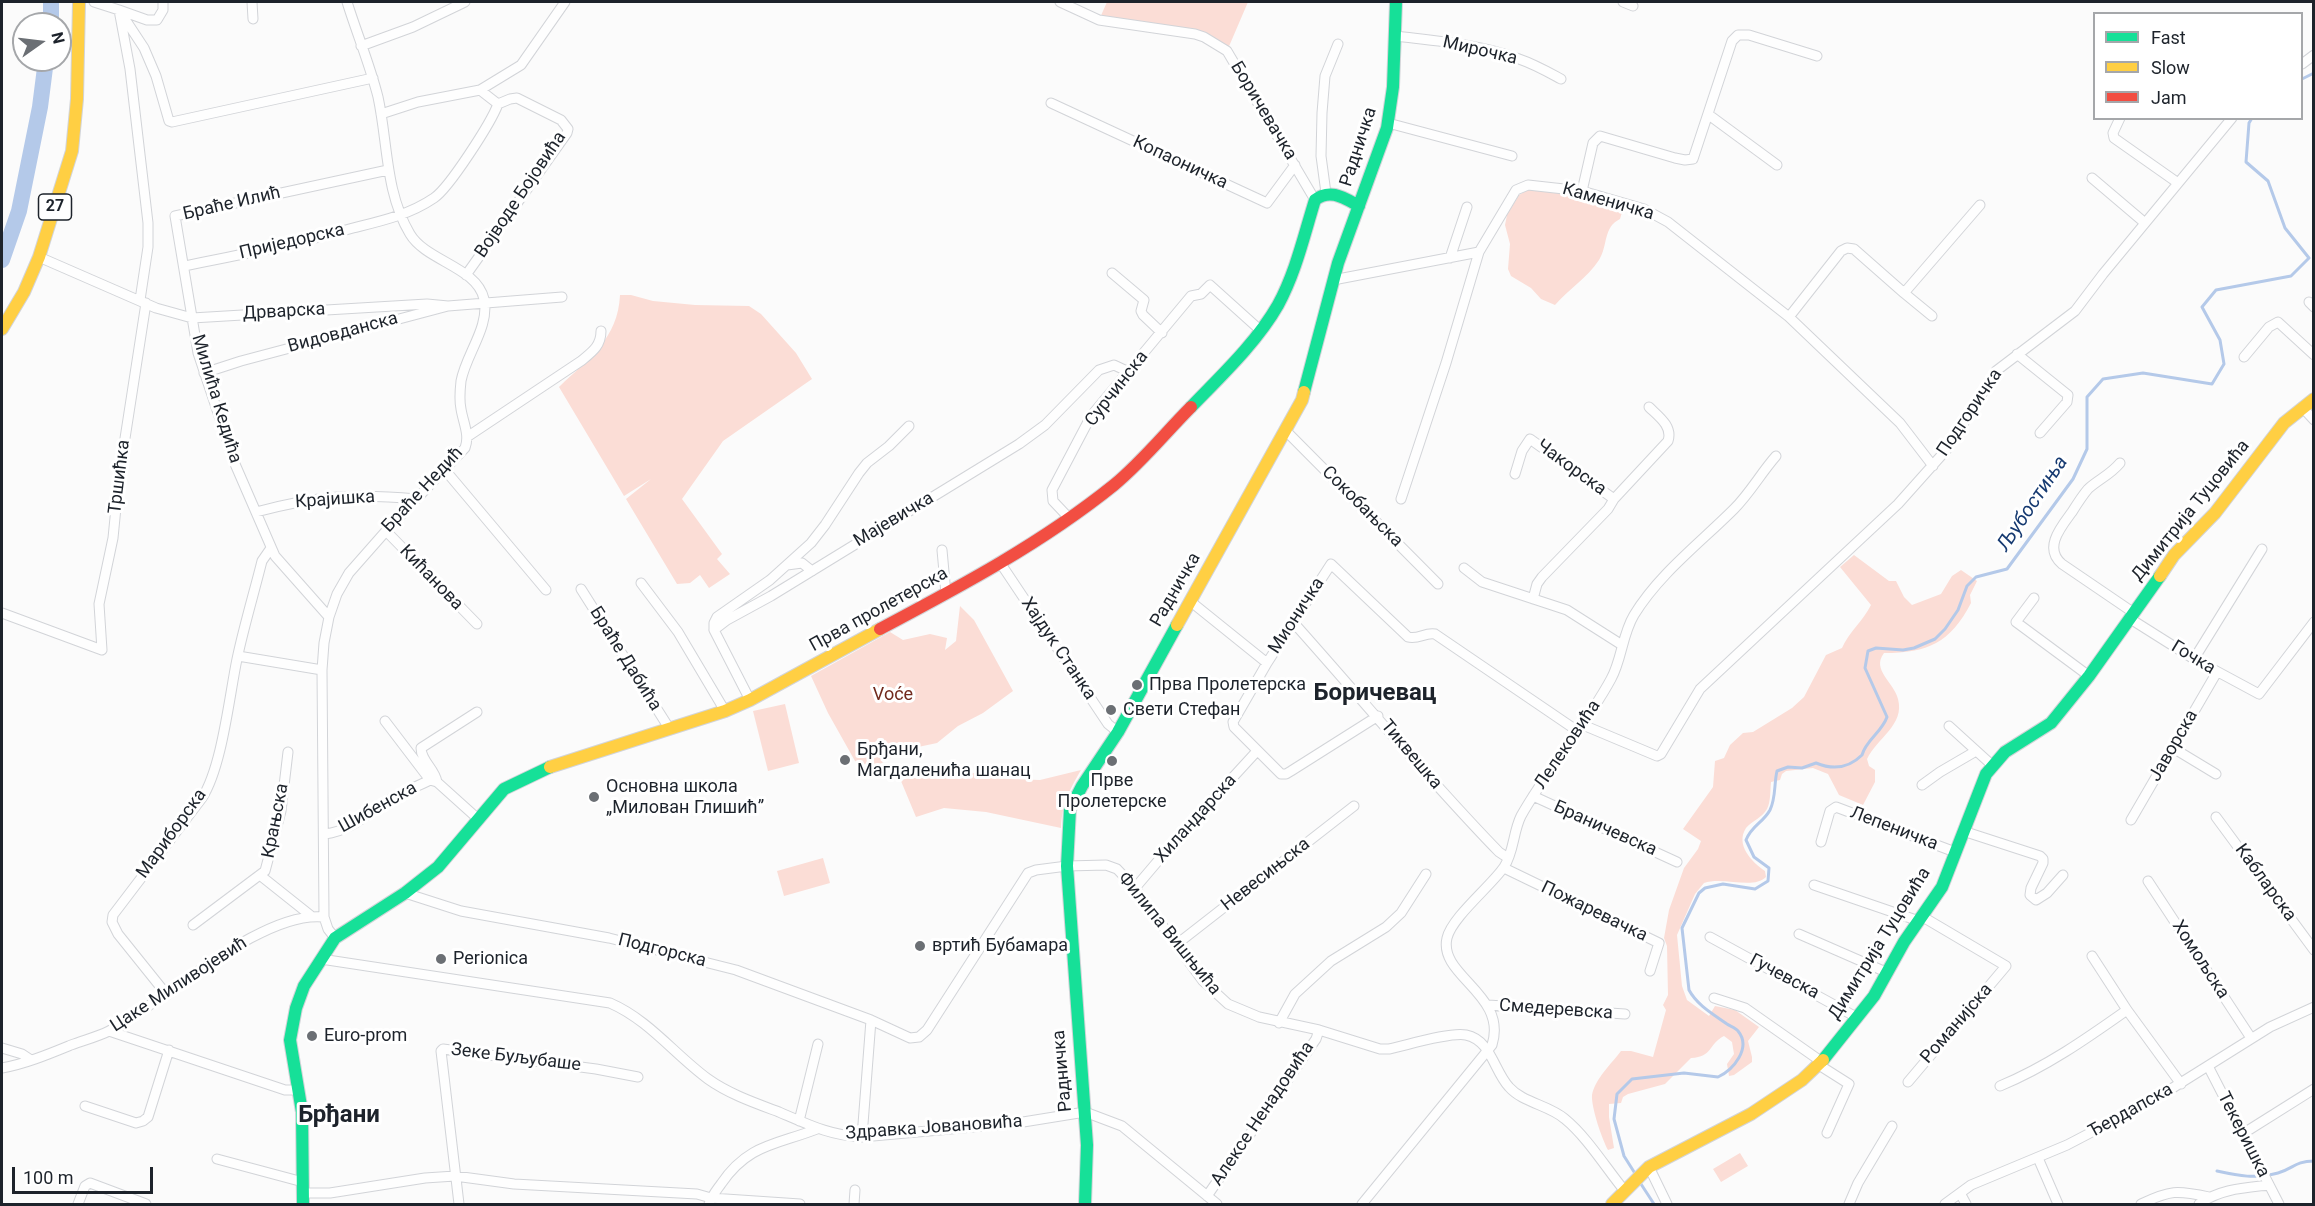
<!DOCTYPE html>
<html>
<head>
<meta charset="utf-8">
<style>
	body { margin:0 }
	#map { position:relative; width:2315px; height:1206px; overflow:hidden; background:#fbfbfb; font-family:Roboto,sans-serif }
	canvas { display:block }
	.frame { position:absolute; inset:0; border:3px solid #1d232b; pointer-events:none }
	.legend { position:absolute; left:2093px; top:12px; width:210px; height:108px; box-sizing:border-box; background:#fff; border:2px solid #a5a7aa; margin:0; padding:8px 10px; list-style:none; font-size:18px; color:#1d232b }
	.legend li { display:flex; align-items:center; gap:12px; height:30px }
	.legend b { width:30px; border:2px solid #a5a7aa }
	.north { position:absolute; left:12px; top:12px; width:60px; height:60px; box-sizing:border-box; background:#fff; border:2px solid #a5a7aa; border-radius:50%; rotate:76deg; font-size:16px; font-weight:700; line-height:24px; text-align:center; color:#1d232b }
	.north::after { content:''; display:block; margin:auto; width:21px; height:27px; background:#6b6f74; clip-path:polygon(50% 0,100% 100%,50% 72%,0 100%) }
	.scale { position:absolute; left:12px; top:1167px; width:141px; height:27px; box-sizing:border-box; border:3px solid #1d232b; border-top:0; padding-left:8px; font-size:18px; line-height:21px; white-space:nowrap; color:#1d232b; -webkit-text-stroke:4px #fff; paint-order:stroke }
</style>
</head>
<body>
<div id="map">
<canvas width="2315" height="1206"></canvas>
<div class="frame"></div>
<ul class="legend">
<li><b style="height:8px;background:#16e098"></b>Fast</li>
<li><b style="height:8px;background:#ffcf43"></b>Slow</li>
<li><b style="height:8px;background:#f24e42"></b>Jam</li>
</ul>
<div class="north">N</div>
<div class="scale">100 m</div>
</div>
<script>
const c = document.querySelector('canvas').getContext('2d');
c.lineJoin = 'round';
function paint(path, color) { c.fillStyle = color; c.fill(path, 'evenodd'); }
function stroke(path, color, width, dash) { c.strokeStyle = color; c.lineWidth = width; c.lineCap = dash ? 'butt' : 'round'; c.setLineDash(dash || []); c.stroke(path); }
function label(font, color, halo, rows, align = 'center') {
  c.font = font + ' Roboto,sans-serif'; c.lineWidth = 6; c.setLineDash([]); c.textBaseline = 'middle'; c.strokeStyle = halo; c.fillStyle = color; for (const [text, x, y, turn = 0] of rows) {
    c.save(); c.translate(x, y); c.rotate((+turn || 0) * Math.PI / 180); c.textAlign = isNaN(turn) ? turn : align; if (halo) c.strokeText(text, 0, 0); c.fillText(text, 0, 0); c.restore();
  }
}
const green = new Path2D(`
	M1107 2H1248L1227 51 1204 37 1099 20Z
	M1529 189 1589 196 1623 209 1620 219C1603 227 1608 246 1599 260 1587 278 1569 289 1555 305L1541 299 1531 288 1511 276 1508 269 1510 244 1505 225 1507 215 1519 195Z
	M620 295H631L653 301 695 305 749 306 761 314 796 353 812 379 723 441 682 499 722 554 717 559 730 574 709 588 700 575 690 583 677 584 626 499 651 479 624 496 559 387C588 359 618 339 620 295Z
	M1854 555 1889 581H1896L1904 597 1912 605 1941 594 1952 576 1961 570 1977 581 1970 595 1971 603C1950 643 1928 653 1884 653 1871 670 1894 682 1898 699 1905 725 1877 738 1867 759L1869 766 1875 770V782L1863 805 1839 795 1828 774 1813 768 1786 771 1782 774 1780 780 1771 782C1770 791 1771 801 1767 809 1762 818 1752 821 1746 828 1735 845 1752 862 1765 871L1766 877C1753 890 1723 876 1704 883L1695 894 1677 935 1682 986 1687 1000 1709 1016 1715 1006 1735 1010 1759 1027 1748 1041 1752 1057V1062L1734 1075 1729 1076 1727 1064 1734 1054 1732 1042 1724 1036C1708 1044 1713 1057 1691 1058L1665 1084 1628 1094 1623 1097 1621 1103 1609 1104V1117L1614 1148 1608 1150C1602 1139 1591 1107 1592 1095 1595 1079 1612 1063 1621 1051H1631L1653 1057 1666 1010 1663 1005 1668 995 1667 946 1664 938 1669 910 1684 868 1698 849 1701 841 1683 829 1713 787 1715 761 1724 758 1730 745 1743 733 1753 732 1792 708 1804 697 1826 655 1842 648C1849 632 1863 621 1871 605L1840 567Z
	M960 606 974 620 1013 691 983 713 958 726 937 743 904 750 875 767 855 761 828 713 811 676 890 632 903 640 930 634 947 638 945 650 956 641Z
	M785 704 799 763 768 771 753 711Z
	M1081 770C1069 791 1062 804 1061 828L986 812 944 808 916 817 901 781 920 771 974 773 1009 779 1040 780Z
	M823 858 830 883 784 896 777 871Z
	M1740 1153 1748 1166 1721 1182 1713 1169Z`);
const stream = new Path2D(`
	M2302 79 2314 73
	M2217 1171C2240 1176 2254 1179 2278 1173 2293 1169 2295 1161 2314 1161
	M1636 1175 1624 1156 1614 1119 1617 1094 1632 1079 1684 1073 1718 1077C1733 1070 1752 1048 1738 1031 1736 1028 1730 1026 1727 1024 1713 1014 1697 1005 1689 990L1682 928 1699 893 1705 888 1723 884 1755 889 1768 881 1769 868 1754 857 1746 840C1752 825 1763 823 1770 810 1776 798 1774 783 1777 771L1788 767 1802 768 1816 763C1833 770 1849 768 1862 755 1866 740 1882 732 1887 717L1865 668 1868 651 1876 648 1903 650 1914 648 1935 639 1945 629 1958 610 1967 586 1976 577 2007 569 2073 479 2087 449V397L2103 379 2143 373 2212 384 2224 364 2220 340 2202 307 2216 290 2291 276 2309 258 2285 228 2268 181 2246 162 2249 123 2252 118
	M1639 1181 1654 1204`);
const river = new Path2D(`
	M51 24V2
	M2 260 19 211 40 107 46 60`);
const street = new Path2D(`
	M94 2 119 10 144 48 156 76 169 121 172 122 373 78
	M252 2 253 19
	M1060 2 1099 20 1195 34 1204 37 1227 51 1315 200
	M1623 2 1633 6
	M1396 36C1437 41 1480 44 1519 59 1534 64 1548 72 1561 79
	M361 46 413 27 465 2
	M2302 64 2314 55
	M480 90 521 65 565 2
	M1051 103 1267 203 1295 165
	M381 114 418 102 480 90 498 104
	M1709 115 1777 165
	M2120 118 2113 133 2114 138 2178 183
	M1388 123 1512 156
	M2092 178 2145 223
	M1582 191 1593 143 1600 136 1675 158 1685 160 1693 159 1732 41 1738 35H1749L1817 56
	M1326 193 1321 156 1322 113 1325 76 1338 44
	M39 257 156 308 192 318 427 304 448 306
	M1450 258 1467 207
	M184 266C240 255 297 244 353 228 381 221 409 215 434 198 449 188 491 123 498 104L510 99 517 98 561 120 568 129 567 133 466 275
	M1112 273 1144 300 1141 311 1143 315 1162 333
	M1333 280 1479 252
	M1904 293 1932 316
	M140 300 148 247V223L130 69 119 10 147 20H157L163 10V2
	M2309 302 2314 307
	M1789 317 1841 251 1847 248 1854 249 1904 293 1980 205
	M2017 354 2068 395 2067 402 2040 433
	M2244 357 2269 327 2278 322 2314 355
	M204 373 241 361 448 306 562 297
	M2302 407 2314 420
	M1286 431 1438 584
	M467 437 581 361C592 352 601 346 601 331
	M2120 463C2110 475 2099 479 2088 489 2082 496 2077 504 2072 512 2061 527 2043 548 2062 564L2134 613
	M445 470 546 590
	M1515 474 1522 451 1530 439 1614 499
	M1401 499 1446 363 1479 252 1516 190 1528 185 1582 191 1644 209 1668 222 1789 317 1900 423 1933 466
	M256 512C316 496 354 493 416 499
	M1070 519 1053 501 1052 490 1091 416 1191 296 1201 294 1210 285 1260 330
	M386 531 477 624
	M942 550 946 594
	M1001 564 1108 724 1118 732
	M787 565 802 563 812 571
	M1464 568 1482 582 1567 610 1622 645
	M641 583 678 632 725 711
	M581 589 669 728
	M2034 598 2016 622 2089 676
	M1533 599 1537 584 1542 577 1608 509 1614 499 1668 441C1673 426 1658 416 1649 407
	M1190 601 1267 663 1331 564 1408 637C1418 640 1425 632 1435 634L1579 732
	M2 613 102 650 99 604 113 538 119 477 146 303
	M329 617 275 556 235 464 198 353 175 216 388 170
	M2129 618 2194 659 2259 694 2314 622
	M1293 622C1361 698 1427 778 1499 852L1508 858
	M714 630V623L717 617 770 580 811 543 825 525 859 473 867 463 889 446 909 426
	M238 656 322 670
	M2194 659 2262 549
	M1267 663 1233 722 1234 727 1281 774H1286L1291 771 1378 716
	M750 700 714 630 727 620 771 596 1019 444 1045 425 1099 370 1114 365 1129 372
	M385 721 430 780 437 782 477 818
	M1583 725 1657 756 1661 754 1700 689 1898 504 1948 448 1996 371 2075 311 2103 274 2232 118
	M1949 726 1993 766
	M2173 748 2216 774
	M437 782C435 769 421 761 421 748L477 712
	M1922 785 1940 772 1976 751
	M1533 796 1677 862
	M2216 817 2314 950
	M2131 820 2217 672
	M1963 831 2040 856 2043 859V863L2031 888 2030 895 2036 900 2047 893 2063 875
	M325 834C350 831 366 815 387 801 400 793 416 787 430 780
	M1821 842 1830 811 1836 807 1955 852
	M1504 868 1659 943 1650 971
	M261 876 310 915
	M2148 881 2251 1038
	M1814 885 1919 921
	M1135 888 1180 835 1257 751
	M405 893 461 911 609 938 736 970 871 1020 910 1038 919 1037 927 1030 1028 873 1036 870 1067 866 1106 865 1117 869 1135 888 1203 981 1228 1004 1259 1017 1319 1030 1380 1049H1389C1408 1045 1449 1032 1466 1035 1491 1040 1494 1071 1509 1087 1523 1103 1549 1105 1565 1119 1587 1137 1606 1168 1624 1190
	M193 925 265 871 281 811 288 752
	M1799 934 1886 972
	M1710 937 1858 1018
	M335 938 328 929 324 917 322 670 324 643 329 617 337 594 349 573 386 531 465 448C470 435 463 422 461 409 459 400 460 390 461 381 466 354 490 327 484 299 477 267 426 261 410 234 385 192 388 143 378 97 370 65 357 34 347 2
	M1177 944 1354 806
	M2092 956 2127 1010 2181 1084
	M321 959 610 1003C649 1020 674 1054 708 1079 729 1094 755 1103 779 1112 807 1124 831 1136 862 1137L1017 1123 1085 1112 1122 1126 1217 1204
	M167 995 118 934 112 922 113 915 202 798C222 767 229 698 237 659 244 626 254 593 262 561L271 548
	M1714 998 1745 1008 1822 1062
	M1488 1005 1625 1014
	M1279 1023 1295 994 1331 961 1386 927 1401 913 1426 874
	M109 1031 285 1090H299
	M2 1048 22 1054 31 1060
	M1819 1065 1849 1084 1827 1133
	M2208 1066 2279 1204
	M2 1068C25 1064 49 1054 71 1045 84 1040 97 1037 109 1031 166 1001 261 910 324 917
	M1908 1082 2006 966 1923 917
	M2000 1086C2046 1067 2086 1039 2127 1010
	M85 1106 136 1123 143 1121 148 1117 169 1050
	M799 1121 818 1044
	M2244 1133 2314 1089
	M862 1137 871 1020
	M2038 1158 2058 1204
	M217 1159 303 1182
	M1649 1167 1667 1204
	M303 1193H330L425 1178 455 1176 514 1184 697 1194 711 1198 800 1204
	M1960 1193 1966 1204
	M1207 1196 1316 1039 1319 1030
	M78 1204 85 1186 90 1183 146 1204
	M459 1204 441 1051 443 1049 596 1069 638 1077
	M709 1204C711 1197 716 1191 721 1184 748 1144 776 1145 817 1129
	M854 1204 855 1190
	M1362 1204 1492 1045C1508 994 1438 976 1447 938 1452 917 1491 886 1504 867 1514 852 1513 832 1521 816 1548 768 1585 727 1611 679 1622 659 1622 635 1634 615 1659 574 1700 543 1734 509 1750 493 1761 473 1776 456
	M1849 1204 1858 1183 1892 1126
	M1945 1204 1971 1185 2067 1145 2155 1099 2270 1027 2314 1007
	M2141 1204C2170 1190 2177 1190 2209 1197
	M2199 1204C2220 1189 2243 1188 2269 1185`);
const fast = new Path2D(`
	M1304 392 1338 263 1387 128 1393 87 1396 2
	M1191 407C1221 376 1257 342 1278 305 1296 272 1304 235 1315 200 1330 188 1344 198 1359 206
	M1823 1060 1874 996 1904 942 1942 887 1986 774 2005 752 2051 723 2089 676 2160 576
	M303 1204 302 1112 290 1040 296 1008 304 986 335 938 405 893 438 867 504 789 550 767
	M1085 1204 1087 1145 1067 866 1070 809 1082 786 1118 732 1177 625`);
const slow = new Path2D(`
	M2 329 24 292 39 257 72 151 77 99 79 2
	M2160 576 2174 555 2215 513 2284 423 2314 399
	M1177 625 1302 400 1304 392
	M550 767 725 711 750 700 880 629
	M1612 1204 1649 1167 1751 1114 1802 1080 1823 1060`);
const jam = new Path2D(`
	M880 629C961 586 1042 543 1114 485 1142 462 1166 432 1191 407`);
const markers = [
	[1137,685,6,"#6b6f74"],
	[1111,710,6,"#6b6f74"],
	[845,760,6,"#6b6f74"],
	[1112,761,6,"#6b6f74"],
	[594,797,6,"#6b6f74"],
	[920,946,6,"#6b6f74"],
	[441,959,6,"#6b6f74"],
	[312,1036,6,"#6b6f74"]
];
const shields = [
	[55,207,33]
];
const shieldNames = [
	["27",55,207]
];
const streetNames = [
	["Мирочка",1480,51,13],
	["Боричевачка",1263,111,59],
	["Радничка",1359,147,-72],
	["Копаоничка",1180,163,25],
	["Војводе Бојовића",521,195,-56],
	["Каменичка",1608,202,16],
	["Браће Илић",232,204,-13],
	["Приједорска",292,242,-13],
	["Дрварска",284,312,-3],
	["Видовданска",343,333,-15],
	["Сурчинска",1117,389,-52],
	["Милића Кедића",216,399,73],
	["Подгоричка",1970,413,-56],
	["Чакорска",1571,468,36],
	["Тршићка",120,477,-83],
	["Браће Недић",423,490,-47],
	["Крајишка",335,500,-4],
	["Сокобањска",1362,507,45],
	["Димитрија Туцовића",2191,511,-51],
	["Мајевичка",894,520,-31],
	["Кићанова",431,578,46],
	["Радничка",1176,590,-60],
	["Прва пролетерска",879,610,-29],
	["Мионичка",1297,616,-57],
	["Хајдук Станка",1058,649,56],
	["Гочка",2193,658,31],
	["Браће Дабића",625,659,58],
	["Лелековића",1568,745,-56],
	["Јаворска",2174,746,-60],
	["Тиквешка",1411,755,50],
	["Шибенска",378,808,-29],
	["Хиландарска",1196,819,-48],
	["Крањска",276,821,-79],
	["Браничевска",1605,829,24],
	["Лепеничка",1894,829,21],
	["Мариборска",172,834,-54],
	["Невесињска",1266,875,-38],
	["Кабларска",2265,883,54],
	["Пожаревачка",1594,912,26],
	["Филипа Вишњића",1169,934,51],
	["Димитрија Туцовића",1880,944,-58],
	["Подгорска",662,951,14],
	["Хомољска",2200,960,57],
	["Гучевска",1784,977,28],
	["Цаке Миливојевић",179,985,-33],
	["Смедеревска",1556,1010,4],
	["Романијска",1957,1024,-49],
	["Зеке Буљубаше",516,1058,7],
	["Радничка",1063,1071,-95],
	["Ђердапска",2131,1111,-29],
	["Алексе Ненадовића",1263,1114,-56],
	["Здравка Јовановића",934,1128,-4],
	["Текеришка",2243,1135,63]
];
const poiNames = [
	["Прва Пролетерска",1149,685],
	["Свети Стефан",1123,710],
	["Брђани,",857,750],
	["Магдаленића шанац",857,771],
	["Прве",1112,781,"center"],
	["Пролетерске",1112,802,"center"],
	["Основна школа",606,787],
	["„Милован Глишић”",606,808],
	["вртић Бубамара",932,946],
	["Perionica",453,959],
	["Euro-prom",324,1036]
];
const parkNames = [
	["Voće",893,695]
];
const waterNames = [
	["Љубостиња",2033,504,-56]
];
const districtNames = [
	["Боричевац",1375,694],
	["Брђани",339,1116]
];
paint(green, '#fbddd6');
stroke(stream, '#b4c9e9', 3);
stroke(river, '#b4c9e9', 16);
stroke(street, '#d2d4d8', 11);
stroke(fast, '#d2d4d8', 14);
stroke(slow, '#d2d4d8', 14);
stroke(jam, '#d2d4d8', 14);
stroke(street, '#fefefe', 9);
stroke(fast, '#16e098', 12);
stroke(slow, '#ffcf43', 12);
stroke(jam, '#f24e42', 12);
for (const [x, y, r, color] of markers) { const dot = new Path2D(); dot.arc(x, y, r, 0, 2 * Math.PI); c.fillStyle = color; c.fill(dot); stroke(dot, '#fff', 2); }
for (const [x, y, w] of shields) { const box = new Path2D(); box.roundRect(x - w / 2, y - 13, w, 26, 4.5); c.fillStyle = '#fff'; c.fill(box); stroke(box, '#1d232b', 1.5); }
label('bold 16px', '#1d232b', null, shieldNames);
label('18px', '#1d232b', '#fff', streetNames);
label('18px', '#1d232b', '#fff', poiNames, 'left');
label('18px', '#712a1d', '#fff', parkNames);
label('italic 20px', '#163a71', '#fff', waterNames);
label('bold 24px', '#1d232b', '#fff', districtNames);
</script>
</body>
</html>
